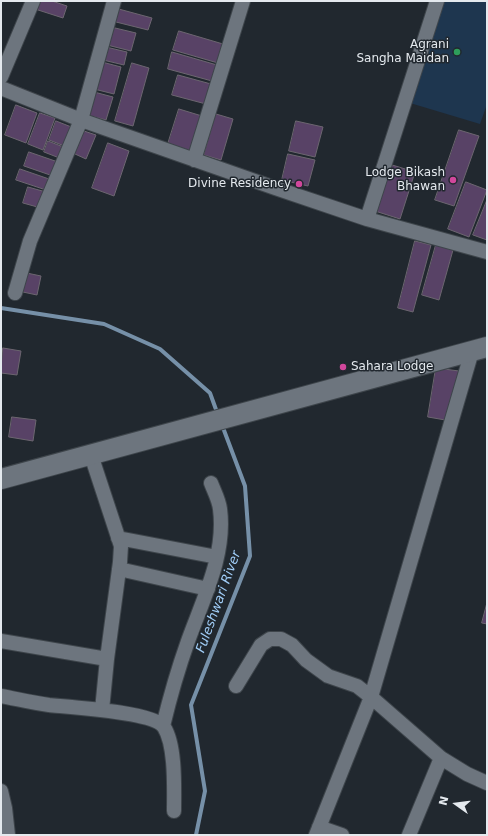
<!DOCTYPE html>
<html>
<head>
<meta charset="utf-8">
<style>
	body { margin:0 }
	#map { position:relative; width:488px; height:836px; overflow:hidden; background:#21282f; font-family:"DejaVu Sans",sans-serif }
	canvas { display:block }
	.frame { position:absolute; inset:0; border:2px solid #e4e9ee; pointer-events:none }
	.north { position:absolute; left:436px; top:784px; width:40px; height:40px; -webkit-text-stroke:3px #21282f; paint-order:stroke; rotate:284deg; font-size:11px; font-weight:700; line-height:16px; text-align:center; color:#e4e9ee }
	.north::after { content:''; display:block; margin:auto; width:14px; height:18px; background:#e4e9ee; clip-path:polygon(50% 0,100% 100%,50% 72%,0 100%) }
</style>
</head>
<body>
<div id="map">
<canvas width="488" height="836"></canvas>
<div class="frame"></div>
<div class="north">N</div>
</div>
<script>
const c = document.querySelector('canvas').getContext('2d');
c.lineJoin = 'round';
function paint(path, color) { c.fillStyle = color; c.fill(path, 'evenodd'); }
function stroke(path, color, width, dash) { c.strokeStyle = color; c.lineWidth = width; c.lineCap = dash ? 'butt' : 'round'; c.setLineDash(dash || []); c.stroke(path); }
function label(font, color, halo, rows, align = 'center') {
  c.font = font + ' "DejaVu Sans",sans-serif'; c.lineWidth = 3; c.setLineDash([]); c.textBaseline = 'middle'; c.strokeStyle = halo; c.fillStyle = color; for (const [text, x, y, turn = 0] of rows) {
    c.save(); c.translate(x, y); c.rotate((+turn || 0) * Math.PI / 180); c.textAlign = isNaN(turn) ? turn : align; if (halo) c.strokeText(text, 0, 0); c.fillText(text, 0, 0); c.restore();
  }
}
const green = new Path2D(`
	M442 1H487V104L480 124 410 103Z`);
const stream = new Path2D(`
	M1 308 104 324 160 349 210 393 218 415
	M196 835 205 791 191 705 250 556 245 486 222 425`);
const building = new Path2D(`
	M37 1H52L67 6 63 18 35 9Z
	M115 8 152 18 148 30 112 21Z
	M111 27 136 33 131 51 107 45Z
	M179 31 223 44 218 63 173 50Z
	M106 47 127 52 124 65 103 60Z
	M172 52 217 65 212 81 168 69Z
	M102 62 121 67 114 94 94 89Z
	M132 63 149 68 133 126 115 121Z
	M178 75 211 84 206 104 172 95Z
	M94 92 113 97 106 120 87 115Z
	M16 105 37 113 26 143 5 135Z
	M179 109 202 116 191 151 168 144Z
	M40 113 55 118 43 150 28 144Z
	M216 114 233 119 221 160 204 155Z
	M56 121 74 128 67 147 49 140Z
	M296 121 323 127 315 157 289 151Z
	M459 130 479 136 454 206 435 200Z
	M84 131 96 135 86 159 75 154Z
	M48 141 66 148 62 159 44 152Z
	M108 143 129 151 114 196 92 188Z
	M29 152 58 162 53 176 24 166Z
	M288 154 315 160 308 186 282 180Z
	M389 164 415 172 400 219 375 211Z
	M20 169 52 180 49 191 16 180Z
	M466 182 487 190 469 237 448 229Z
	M28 187 46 192 41 208 23 203Z
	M487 200V240L473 235Z
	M415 241 431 245 413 312 398 308Z
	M436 245 453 250 439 300 422 295Z
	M22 272 41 276 37 295 18 291Z
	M3 348 21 351 17 375 1 373Z
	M436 368 459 371 451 421 428 417Z
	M12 417 36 420 33 441 9 437Z
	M487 603V624L482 623Z`);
const street = new Path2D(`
	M1 77 33 1
	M1 88 81 120 275 188 367 219 487 252
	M194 160 243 1
	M367 219 437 1
	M15 293 30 241 81 120 114 1
	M91 455 121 546 120 562 107 659 102 710
	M118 538 217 557
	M119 569 208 589
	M1 641 107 659
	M236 686 261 645 270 639H281L292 645 306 660 328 676 357 686 371 697 441 758 467 774 487 783
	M1 696C17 699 33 703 49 705 69 707 154 712 164 727 176 746 174 789 174 811
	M163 726C170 697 178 669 188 641 203 599 226 555 220 509 219 500 214 491 211 483
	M1 791 5 808 8 835
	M319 827 342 835
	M316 835 371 697 472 351
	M409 835 441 758`);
const secondary = new Path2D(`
	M1 479 487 347`);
const markers = [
	[457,52,4,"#2e9e5b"],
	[453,180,4,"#d1479c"],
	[299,184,4,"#d1479c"],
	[343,367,4,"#d1479c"]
];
const poiNames = [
	["Agrani",449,45],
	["Sangha Maidan",449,59],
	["Lodge Bikash",445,173],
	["Bhawan",445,187],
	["Divine Residency",291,184],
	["Sahara Lodge",351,367,"left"]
];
const waterNames = [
	["Fuleshwari River",219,602,-70]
];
paint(green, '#1e364f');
stroke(stream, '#7690a8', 4);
paint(building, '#584266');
stroke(building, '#6c6670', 1);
stroke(street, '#3e454b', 16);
stroke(secondary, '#3e454b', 22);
stroke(street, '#6d757e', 14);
stroke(secondary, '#6d757e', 20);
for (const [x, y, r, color] of markers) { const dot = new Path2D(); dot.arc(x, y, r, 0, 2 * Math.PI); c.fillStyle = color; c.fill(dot); stroke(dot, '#21282f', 1.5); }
label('12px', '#e4e9ee', '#21282f', poiNames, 'right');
label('italic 13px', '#a0cdf7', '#21282f', waterNames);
</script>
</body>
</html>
